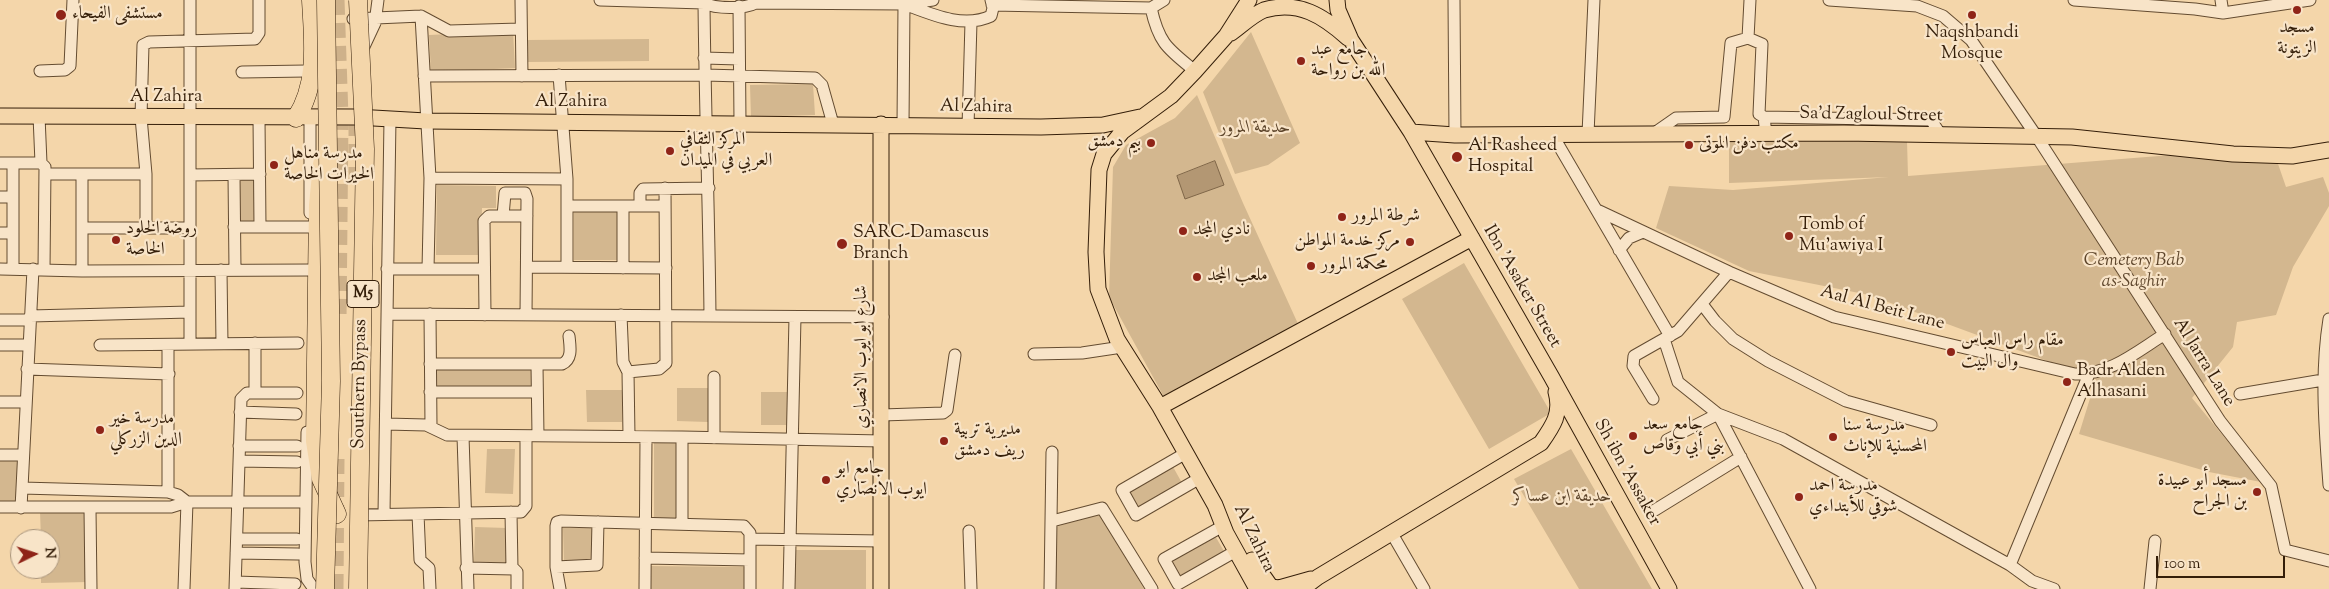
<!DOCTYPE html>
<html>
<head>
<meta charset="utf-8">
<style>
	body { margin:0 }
	#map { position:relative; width:2329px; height:589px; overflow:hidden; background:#f4d6aa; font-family:"Sorts Mill Goudy",serif }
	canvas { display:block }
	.north { position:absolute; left:10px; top:529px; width:50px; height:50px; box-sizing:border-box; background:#f8e4c8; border:1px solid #aa957c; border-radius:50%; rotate:86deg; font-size:14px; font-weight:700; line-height:20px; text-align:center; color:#341e09 }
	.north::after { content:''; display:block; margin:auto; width:18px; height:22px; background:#8f2418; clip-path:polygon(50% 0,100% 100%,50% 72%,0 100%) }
	.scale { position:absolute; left:2156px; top:556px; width:129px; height:22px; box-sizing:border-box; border:2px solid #341e09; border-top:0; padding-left:6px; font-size:15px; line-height:18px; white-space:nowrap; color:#341e09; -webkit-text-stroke:4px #f8e4c8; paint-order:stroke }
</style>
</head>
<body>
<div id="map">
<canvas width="2329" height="589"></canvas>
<div class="north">N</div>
<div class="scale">100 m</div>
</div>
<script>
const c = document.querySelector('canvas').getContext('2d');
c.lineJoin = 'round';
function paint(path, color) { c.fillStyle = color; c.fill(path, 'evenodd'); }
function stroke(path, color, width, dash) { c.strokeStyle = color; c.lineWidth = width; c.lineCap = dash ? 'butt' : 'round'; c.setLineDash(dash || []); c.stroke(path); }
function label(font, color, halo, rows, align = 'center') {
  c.font = font + ' "Sorts Mill Goudy",Amiri,serif'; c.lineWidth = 4.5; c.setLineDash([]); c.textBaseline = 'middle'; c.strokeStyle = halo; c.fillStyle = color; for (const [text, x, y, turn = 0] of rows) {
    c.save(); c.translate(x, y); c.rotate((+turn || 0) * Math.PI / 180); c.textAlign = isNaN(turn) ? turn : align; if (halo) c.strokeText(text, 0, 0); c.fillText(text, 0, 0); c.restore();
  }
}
const green = new Path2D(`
	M513 31 515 68 431 72 429 35Z
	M1251 32 1300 143 1268 165 1235 174 1203 92Z
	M649 39V61L527 62V40Z
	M813 84 815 115 751 117 750 85Z
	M1197 95 1243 203 1299 326 1164 397 1109 297 1113 167 1126 145 1175 118Z
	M1907 141 1908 176 2184 154 2277 161 2286 187 2323 177 2329 193V206L2293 267 2276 315 2237 322 2233 347 2192 398 2261 482 2209 472 2079 434 2096 379 1869 295 1749 271 1656 228 1669 186 1733 190 1889 177 1729 183V142Z
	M236 177H256L257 222H237Z
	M437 185 496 186V208H482L481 255H436Z
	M574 210H620V260H574Z
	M1464 263 1551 413 1489 449 1402 299Z
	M436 368H533V390H436Z
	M677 388H708V422L677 421Z
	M586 390H622V422H587Z
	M761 392H788V425H761Z
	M654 442H680V519H654Z
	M487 449H515L513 494 485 493Z
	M1571 449 1652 589H1579L1514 479Z
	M0 460H18V501H0Z
	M1172 465 1182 483 1136 510 1125 491Z
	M87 510 88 582 41 583V569H50V539H41L40 511Z
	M1101 514 1144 589H1056L1055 527Z
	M475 527 507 528V563L474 562Z
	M563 528H595V562H564Z
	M1214 534 1225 553 1179 579 1168 561Z
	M795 550H866V589H795Z
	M651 566 748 567 747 589H651Z`);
const water = new Path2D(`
	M1215 161 1224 185 1185 199 1177 176Z`);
const majorTunnel = new Path2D(`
	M337 0 341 117 339 321
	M356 121V188
	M336 589 337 459`);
const minor = new Path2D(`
	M521 0 522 76
	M600 0 704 3C716 9 744 9 756 3L904 4 933 0
	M1454 0 1455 135
	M1829 0 1917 6 1943 16 1971 40 2037 137 2220 421 2271 486 2285 550 2329 561
	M2074 0 2195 9 2223 13 2310 0
	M2221 0 2223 13
	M704 3C705 108 709 212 710 316
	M992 5 1151 8 1164 0
	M739 6 740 123
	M1151 8C1159 44 1168 49 1195 71
	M421 16 430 178 428 269
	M353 19 421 16 449 31 520 29
	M1748 38 1750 0
	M361 53 375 23 378 0
	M704 58 739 59
	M40 71 65 70 70 66 73 0
	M242 72 306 71
	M559 75 567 179V267
	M424 76 705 75 815 78 822 85 833 124
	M39 116 41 163
	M1764 117 1931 120 1941 135
	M259 118 260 227
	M903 125 904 4C931 14 963 29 991 16L993 8 991 0
	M968 127 971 22
	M1552 134 1670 336
	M1588 134 1594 0
	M1653 134 1676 118 1724 117 1731 43 1748 38 1762 44 1759 114 1764 117 1766 134
	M0 163H41L45 167 44 270
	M45 174H146
	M190 175 260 174
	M234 175 235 270
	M430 178 567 179
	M0 197H13
	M567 206H665
	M640 206V193L643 189 709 188
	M1597 210 1729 272 1834 317 2075 374C2110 375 2136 352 2165 334
	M310 213V118
	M503 216 505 193H525L527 199 526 315
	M234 227H310
	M82 228H190
	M146 228V174L141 117 143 45 149 42 255 39 259 33V0
	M0 233H13
	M1619 250 1629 238 1643 232
	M527 267 666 268
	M623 268V206
	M0 269 82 271 311 270
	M13 269V163
	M387 269H484
	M221 270 222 344
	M82 271V174
	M1702 304 1715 321 1733 339 1768 361 1846 401 1931 425
	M387 314 883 317
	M430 314 431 426
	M485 315 484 221 489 216H527
	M621 315 623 362 628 372
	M30 316 190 312
	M2329 319C2320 375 2325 429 2329 485
	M0 320H30
	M1664 339 1678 382 1718 414 1667 440
	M190 344V0
	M0 345H29
	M100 345 298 343
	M1034 354 1082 353 1122 347
	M430 364H562C573 359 570 346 569 336
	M537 365 538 436
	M27 369 169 374
	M714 377V438
	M430 392H537
	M255 393V343
	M2240 394 2323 380
	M1653 399 1633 366 1634 356 1678 331 1729 272
	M0 402H26
	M240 412 296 414
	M882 415 943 413 947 410 955 355
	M386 424 426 425 447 435 682 437 882 441
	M307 432 305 562 307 579 314 589
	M463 436 468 589
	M629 436 628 372 659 369 666 363 665 188
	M239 446H297
	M1186 453 1122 490 1136 515 1200 478
	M0 455H23
	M239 461 297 462
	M22 488 168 492 178 495 187 502 184 589
	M168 492V345
	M0 507H171L187 502H306
	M21 508 33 269
	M90 509 91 589
	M1655 510 1741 457
	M511 512 512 569
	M384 514 390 119
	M418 514 420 560 429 568 430 589
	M357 515 521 512 526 506V436
	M1052 521 1102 508 1152 589
	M682 524V437
	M1223 526 1164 559 1178 584 1236 551
	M969 531 971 589
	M1391 532 1424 589
	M237 539H297
	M750 539 881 541
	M236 553 298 554
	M645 558 750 560
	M2010 565 2032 581 2054 589
	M556 567 597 565 598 522
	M466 568 514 569 517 572V589
	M236 582 295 584
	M235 589 241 399 247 393H297
	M560 589 556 567V526L557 522 561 521 744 526 750 533V589
	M645 589 646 437
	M789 589 795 317
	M1050 589 1052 452
	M1810 589 1718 414 1783 439 2010 565 2089 374
	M2150 589 2155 541`);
const major = new Path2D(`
	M1249 0 1226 36 1195 71 1171 96 1122 132 1104 154 1099 170 1096 252 1098 289 1117 339 1160 407 1215 505 1226 533 1257 589
	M1337 0 1338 10 1351 40 1411 132 1551 376 1669 589
	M1231 33C1241 26 1252 15 1264 10 1299 0 1323 16 1348 38
	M0 116 356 117 426 121 1041 127 1103 125 1140 117
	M881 124V589
	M1411 132 1455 135 1844 133 2072 137 2233 154 2292 156 2329 150
	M1160 407 1472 238
	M1252 560 1271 587 1279 588 1311 579
	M1302 589 1318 577 1541 443C1553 426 1562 413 1556 392`);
const highway = new Path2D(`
	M296 118C319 83 313 39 311 0
	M322 164 318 205 315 441 321 479 337 514`);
const highwayBridge = new Path2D(`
	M325 589 331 381 326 0
	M358 589 365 149 358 0`);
const markers = [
	[2297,10,5,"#8f2418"],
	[61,15,6,"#8f2418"],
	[1972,15,5,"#8f2418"],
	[1301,61,5,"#8f2418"],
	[1151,143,5,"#8f2418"],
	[1689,145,5,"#8f2418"],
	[670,151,5,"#8f2418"],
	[1457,157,6,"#8f2418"],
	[274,165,5,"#8f2418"],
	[1342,217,5,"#8f2418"],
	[1183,231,5,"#8f2418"],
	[1789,236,5,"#8f2418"],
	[116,240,5,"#8f2418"],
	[1410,242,5,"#8f2418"],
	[842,244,6,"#8f2418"],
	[1311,266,5,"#8f2418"],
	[1197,277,5,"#8f2418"],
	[1951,352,5,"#8f2418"],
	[2067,382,5,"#8f2418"],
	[100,430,5,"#8f2418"],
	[1633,436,5,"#8f2418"],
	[1833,437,5,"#8f2418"],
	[944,441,5,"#8f2418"],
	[826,480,5,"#8f2418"],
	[2257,492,5,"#8f2418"],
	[1799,497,5,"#8f2418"]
];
const shields = [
	[363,294,32]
];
const shieldNames = [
	["M5",363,294]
];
const poiNames = [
	["مستشفى الفيحاء",72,15],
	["مسجد",2297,29,"center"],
	["الزيتونة",2297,50,"center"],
	["Naqshbandi",1972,34,"center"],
	["Mosque",1972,55,"center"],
	["جامع عبد",1311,51],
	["الله بن رواحة",1311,72],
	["المركز الثقافي",680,141],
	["العربي في الميدان",680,162],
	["بيم دمشق",1141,143,"right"],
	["مكتب دفن الموتى",1699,145],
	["Al Rasheed",1468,147],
	["Hospital",1468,168],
	["مدرسة مناهل",284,155],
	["الخيرات الخاصة",284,176],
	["شرطة المرور",1352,217],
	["Tomb of",1799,226],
	["Mu'awiya I",1799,247],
	["روضة الخلود",126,230],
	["الخاصة",126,251],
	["نادي المجد",1193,231],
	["SARC-Damascus",853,234],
	["Branch",853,255],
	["مركز خدمة المواطن",1400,242,"right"],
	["محكمة المرور",1321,266],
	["ملعب المجد",1207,277],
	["مقام راس العباس",1961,342],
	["وال البيت",1961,363],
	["Badr Alden",2077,372],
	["Alhasani",2077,393],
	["مدرسة خير",110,420],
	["الدين الزركلي",110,441],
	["جامع سعد",1643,426],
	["بني أبي وقاص",1643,447],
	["مدرسة سنا",1843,427],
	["المحسنية للإناث",1843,448],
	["مديرية تربية",954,431],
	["ريف دمشق",954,452],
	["جامع ابو",836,470],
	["ايوب الانصاري",836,491],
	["مسجد أبو عبيدة",2247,482,"right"],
	["بن الجراح",2247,503,"right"],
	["مدرسة احمد",1809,487],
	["شوقي للأبتداءي",1809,508]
];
const streetNames = [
	["Al Zahira",166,98],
	["Al Zahira",571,103],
	["Al Zahira",976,108,1],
	["Sa'd Zagloul Street",1871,116,1],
	["Ibn 'Asaker Street",1521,287,60],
	["Aal Al Beit Lane",1882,309,15],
	["شارع ابو ايوب الانصاري",863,357,-90],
	["Al Jarra Lane",2203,363,58],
	["Southern Bypass",361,384,-89],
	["Sh ibn 'Assaker",1626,473,61],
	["Al Zahira",1253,539,64]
];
const parkNames = [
	["حديقة المرور",1255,129],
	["Cemetery Bab",2134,262],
	["as-Saghir",2134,283],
	["حديقة ابن عساكر",1562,498]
];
paint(green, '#d3b78f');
paint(water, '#b39773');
stroke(water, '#806749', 1);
stroke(majorTunnel, '#ceb18a', 15, [15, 8]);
stroke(minor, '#644c31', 13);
stroke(major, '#341e09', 17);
stroke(highway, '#341e09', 19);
stroke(minor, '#f8e4c8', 11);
stroke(major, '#f4d6aa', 15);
stroke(highway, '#f4d6aa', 18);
stroke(highwayBridge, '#341e09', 19, []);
stroke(highwayBridge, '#f4d6aa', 18);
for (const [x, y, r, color] of markers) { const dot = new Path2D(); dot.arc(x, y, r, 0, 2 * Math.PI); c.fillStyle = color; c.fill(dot); stroke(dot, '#f8e4c8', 2); }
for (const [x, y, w] of shields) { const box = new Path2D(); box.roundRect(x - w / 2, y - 13.5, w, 27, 4); c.fillStyle = '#f8e4c8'; c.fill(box); stroke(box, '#341e09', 1); }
label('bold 16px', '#341e09', null, shieldNames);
label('18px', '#341e09', '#f8e4c8', poiNames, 'left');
label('18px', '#341e09', '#f8e4c8', streetNames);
label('italic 18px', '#5c442a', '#f8e4c8', parkNames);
</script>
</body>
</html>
